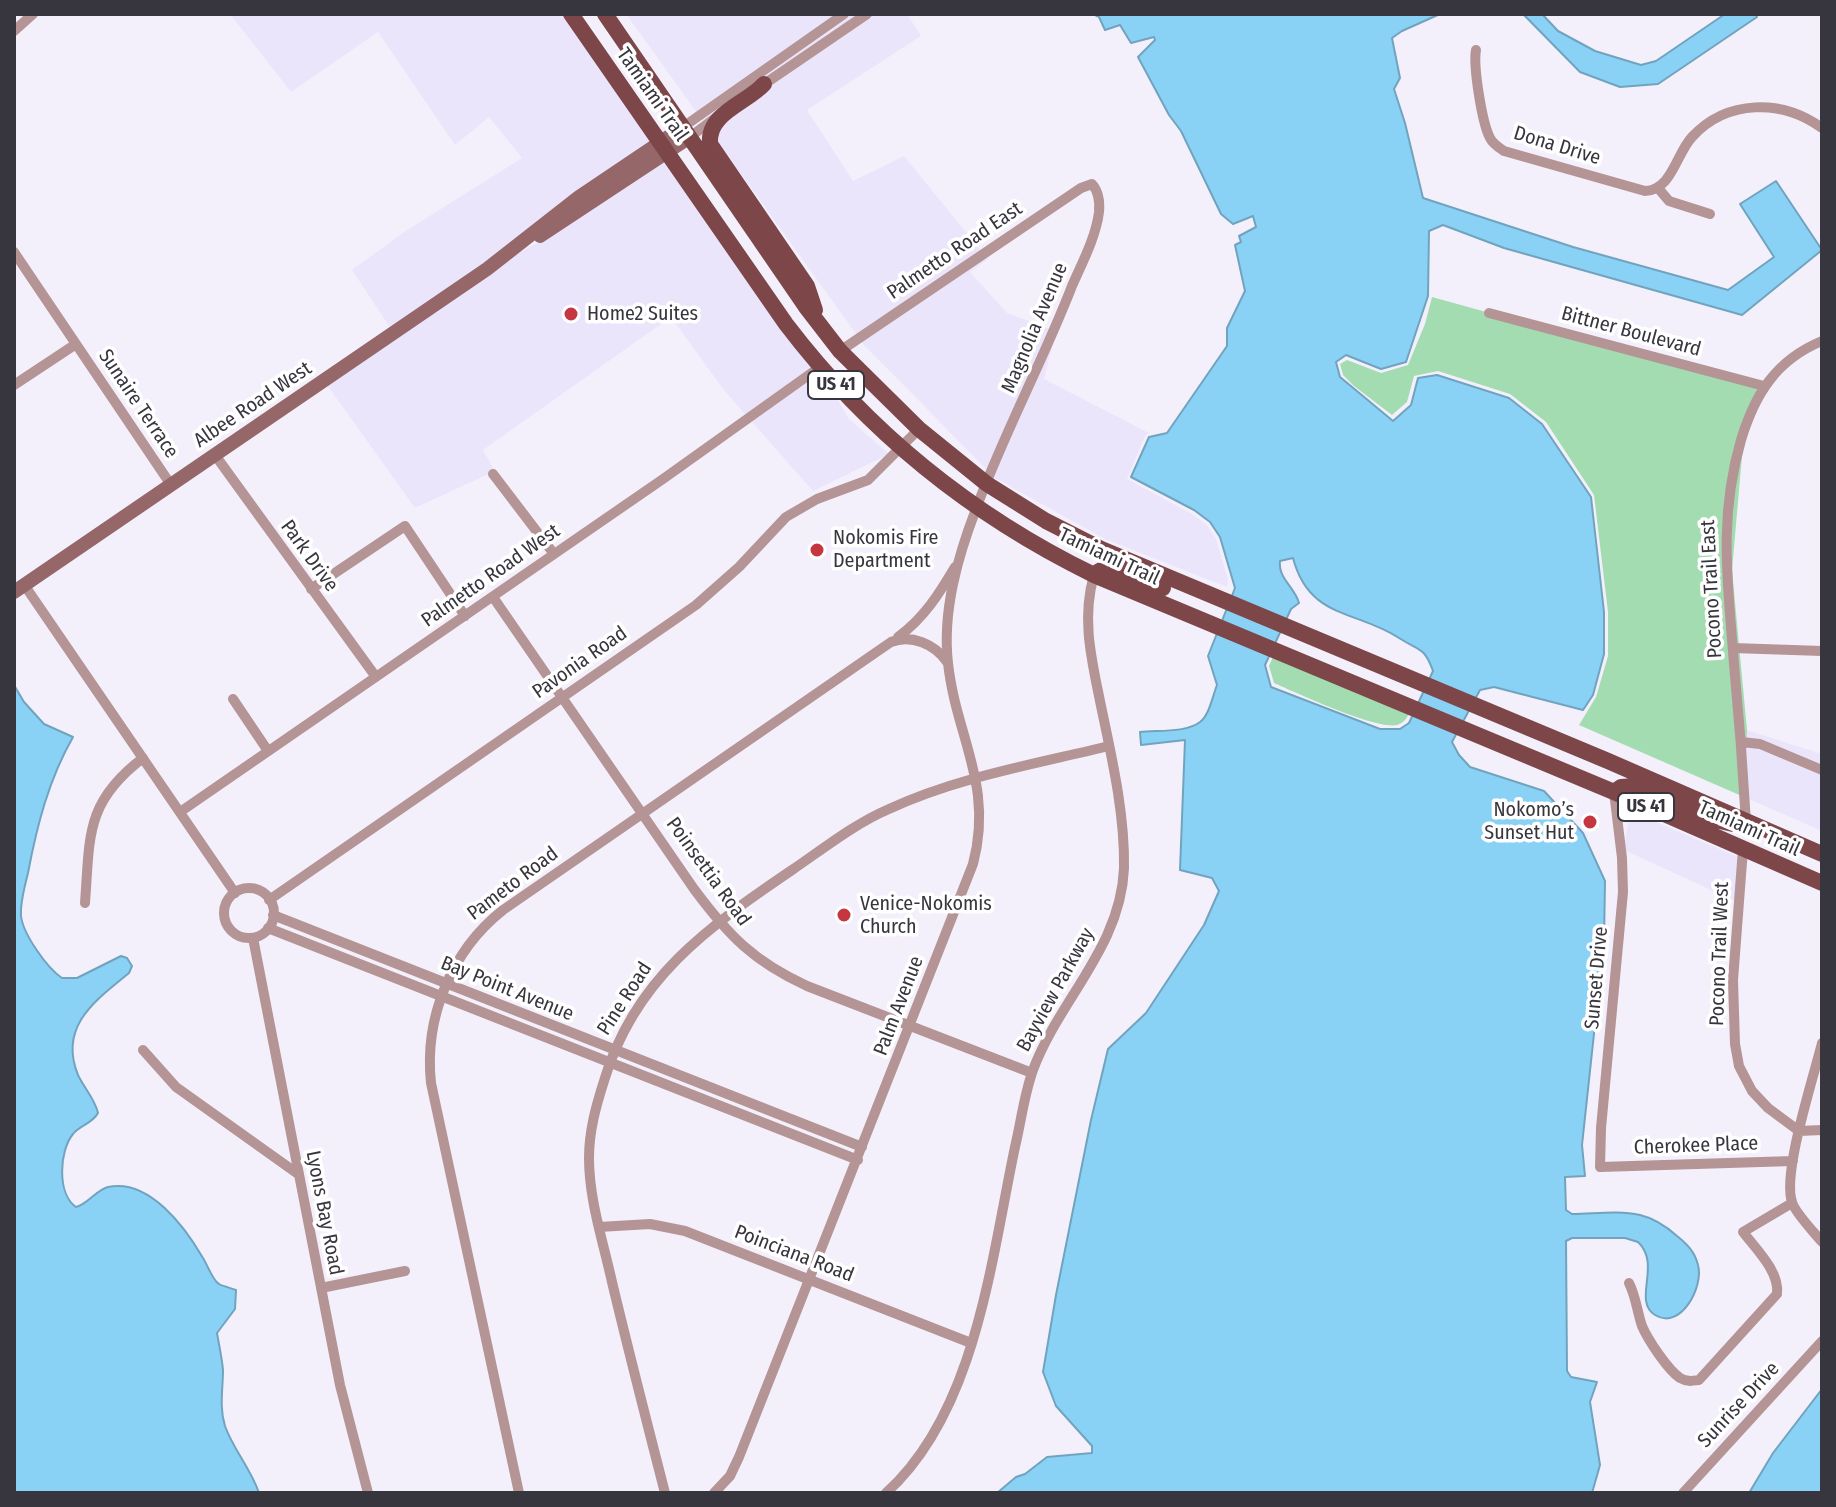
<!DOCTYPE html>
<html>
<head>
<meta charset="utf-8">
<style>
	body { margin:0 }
	#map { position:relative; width:1836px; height:1507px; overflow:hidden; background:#f3f0fc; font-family:"Fira Sans Condensed",sans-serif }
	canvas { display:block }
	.frame { position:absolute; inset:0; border:16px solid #37353d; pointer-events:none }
</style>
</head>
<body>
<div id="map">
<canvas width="1836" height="1507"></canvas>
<div class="frame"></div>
</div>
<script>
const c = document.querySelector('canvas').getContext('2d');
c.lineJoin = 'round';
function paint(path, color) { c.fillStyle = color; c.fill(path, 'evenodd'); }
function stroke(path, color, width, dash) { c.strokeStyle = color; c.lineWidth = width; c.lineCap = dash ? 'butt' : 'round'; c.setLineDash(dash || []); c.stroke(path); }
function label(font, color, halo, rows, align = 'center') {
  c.font = font + ' "Fira Sans Condensed",sans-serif'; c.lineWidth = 7; c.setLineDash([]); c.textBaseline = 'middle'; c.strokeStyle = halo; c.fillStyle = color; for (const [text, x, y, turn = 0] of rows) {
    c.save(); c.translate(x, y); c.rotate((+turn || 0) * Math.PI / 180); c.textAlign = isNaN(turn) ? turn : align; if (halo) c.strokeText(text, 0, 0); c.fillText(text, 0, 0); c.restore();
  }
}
const built = new Path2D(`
	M230 14H565L653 140 511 246 391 329 352 270 404 232 522 158 489 117 455 145 378 32 291 92Z
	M626 14H907L921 36 807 110 853 181 904 156 988 259 970 272 1007 313 1056 331 1044 379 1149 433 1145 436 1127 479 1192 514 1207 525 1216 539 1228 579 1227 587 1105 539 995 478 864 345Z
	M666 159 828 383 849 419 889 454 813 491 723 389 671 317 483 450 495 471 415 508 327 385 517 254 546 238Z
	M1747 730 1822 754V831L1744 797Z
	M1630 811 1748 861 1737 902 1624 850Z`);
const green = new Path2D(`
	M1432 297 1758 387 1742 456 1732 570 1747 730 1744 797 1579 725 1596 697 1608 656V612L1594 495 1546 422 1510 394 1438 371 1414 376 1407 402 1392 415 1354 386 1343 375 1340 364 1347 360 1381 373 1408 365 1425 324Z
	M1273 657 1410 712C1407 718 1404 723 1397 725 1376 730 1297 693 1274 683L1269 666Z`);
const water = new Path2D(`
	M1093 14H1440L1402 31 1392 38 1400 78 1394 89 1405 123 1423 198 1573 247 1728 290 1774 257 1740 204 1776 181 1822 250 1742 315 1504 248 1443 225 1429 231 1428 296 1406 362 1381 369 1346 355 1336 362 1340 377 1393 421 1411 405 1418 378 1437 375 1509 398 1542 424 1591 497 1604 612V654L1593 695 1583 710 1494 687 1480 690 1452 742 1459 755 1470 767 1544 791 1583 833 1605 881 1604 941 1582 1145 1585 1176 1565 1177 1566 1210 1572 1214C1594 1214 1618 1210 1640 1215 1653 1218 1667 1227 1677 1236 1687 1244 1695 1252 1698 1265 1704 1286 1681 1331 1655 1315 1632 1300 1662 1265 1638 1242L1625 1238H1572L1566 1241 1567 1371 1571 1377 1597 1382 1590 1402 1600 1465 1592 1493H997L1016 1477 1025 1474 1047 1457 1092 1453V1446L1056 1406 1043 1372 1056 1295 1091 1120 1108 1049 1146 1013 1204 925 1219 891 1212 878 1180 870 1185 740 1141 745 1140 732C1157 730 1186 733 1200 722 1209 716 1213 695 1217 685L1208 656 1235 588 1220 537 1210 522 1194 510 1131 477 1149 437 1167 433 1227 346V328L1245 291 1235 245 1241 242 1239 236 1256 227 1253 216 1233 224 1221 214 1181 131 1169 115 1138 57 1155 40 1154 37 1131 43 1120 25 1105 30 1099 17ZM1293 558C1309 619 1356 610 1399 638 1419 651 1424 646 1433 671L1409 723 1400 729H1380L1271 687 1265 665 1291 609 1299 603C1295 587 1278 579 1280 561Z
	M1523 14H1542L1558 31 1595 51 1641 65 1656 61 1725 14H1755L1757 17 1658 84 1620 87 1580 72Z
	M14 685 24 702 44 724 73 737C49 779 37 825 28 873 25 886 20 902 21 916 23 934 47 968 62 978H77L121 956 127 958 132 966 129 973C96 1000 58 1026 78 1075 84 1088 95 1099 98 1113 92 1124 80 1125 73 1134 59 1151 57 1194 76 1207 88 1204 96 1190 108 1187 149 1178 185 1227 203 1258 207 1264 213 1281 219 1284 222 1286 231 1288 236 1290L235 1309 217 1333C219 1345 222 1358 223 1370 223 1389 219 1407 225 1426 233 1449 251 1469 259 1493H14Z
	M1822 1389V1493H1749L1773 1453Z`);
const street = new Path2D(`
	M14 31 33 14
	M1476 50C1473 66 1482 123 1490 138 1493 144 1498 147 1504 151L1645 191C1672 190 1676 154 1692 137 1727 99 1782 99 1822 128
	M760 87 867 14
	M683 127 844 14
	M690 137 714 119
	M1658 188 1669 201 1710 214
	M14 252 171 485
	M1489 313 1764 386
	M14 385 76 344
	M215 455 376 677
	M493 474 554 554
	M25 586 235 893
	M311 589 405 526 465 616
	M493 597 694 889C729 936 753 961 807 986L1032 1073
	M898 637C924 618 939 594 955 567
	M1733 648 1822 651
	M233 699 268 751
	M1741 742 1760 744 1822 770
	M1614 792 1622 858 1623 892 1601 1128 1600 1167 1793 1161
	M180 812 663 479 820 367
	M1746 822C1743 770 1739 717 1734 664 1728 584 1718 519 1741 440 1755 394 1776 360 1822 341
	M1743 849 1733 980 1735 1044 1739 1066 1752 1091 1768 1108 1799 1131 1822 1130
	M224 913a25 25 0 1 1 50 0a25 25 0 1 1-50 0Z
	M269 900 696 605 739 567 786 517 817 499 868 480 919 429
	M85 903C90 836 85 802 143 758
	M273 915 862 1147
	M268 928 858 1160
	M253 938 340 1385 368 1493
	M1822 1043C1814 1076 1782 1173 1792 1202 1795 1213 1814 1232 1822 1242
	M143 1050 176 1087 298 1174
	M599 1227 650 1224 685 1231 971 1343
	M1629 1283C1636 1297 1637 1311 1642 1326 1648 1340 1668 1370 1680 1378 1687 1382 1692 1381 1699 1380L1777 1294C1780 1272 1756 1249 1743 1232L1792 1203
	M321 1288 405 1271
	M519 1493 431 1083C424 1018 451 951 503 910L891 642C911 634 935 644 947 662
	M665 1493C647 1423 629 1353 612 1282 603 1241 589 1200 589 1158 589 1131 596 1106 604 1081 634 979 708 927 792 870 823 849 854 824 889 809 958 777 1036 764 1109 746
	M714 1493 730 1476 739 1457 973 864C994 785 956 737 948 663 942 611 958 556 976 509 1004 433 1043 361 1072 286 1082 263 1096 237 1099 212 1100 201 1099 192 1092 184L1081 188 840 351
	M886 1493C976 1412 991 1260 1015 1147 1021 1122 1024 1095 1033 1070 1059 1000 1121 947 1124 868 1125 815 1112 758 1101 706 1092 661 1081 620 1094 575
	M1683 1493 1822 1341`);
const secondary = new Path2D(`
	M540 236 690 137
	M14 592 487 269 579 197 683 127`);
const primary = new Path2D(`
	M571 14 786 324C869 433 971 515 1094 575L1614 792 1822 883
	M605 14 806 307 840 351 919 429 987 484 1046 521 1101 549 1608 761 1822 854
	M764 84C747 103 707 113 710 144L807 286 815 310
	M1094 575C1111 557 1144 580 1163 588
	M1614 792 1621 787 1635 786 1711 819 1733 824`);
const markers = [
	[571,314,8,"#c63641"],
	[817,550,8,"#c63641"],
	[1590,822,8,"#c63641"],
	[844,915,8,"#c63641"]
];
const shields = [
	[836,385,56],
	[1646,807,56]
];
const shieldNames = [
	["US 41",836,385],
	["US 41",1646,807]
];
const streetNames = [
	["Tamiami Trail",652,95,55],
	["Dona Drive",1557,146,17],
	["Palmetto Road East",955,251,-34],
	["Magnolia Avenue",1035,328,-67],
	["Bittner Boulevard",1631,332,15],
	["Sunaire Terrace",138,404,56],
	["Albee Road West",253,405,-34],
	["Park Drive",309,556,54],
	["Tamiami Trail",1109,557,25],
	["Palmetto Road West",491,576,-35],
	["Pocono Trail East",1712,589,-93],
	["Pavonia Road",580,663,-35],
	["Tamiami Trail",1749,829,24],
	["Poinsettia Road",708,872,54],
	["Pameto Road",513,884,-37],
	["Pocono Trail West",1720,954,-88],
	["Sunset Drive",1597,978,-85],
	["Bay Point Avenue",507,989,22],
	["Bayview Parkway",1056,990,-61],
	["Pine Road",625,999,-57],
	["Palm Avenue",899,1006,-69],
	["Cherokee Place",1696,1146,-2],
	["Lyons Bay Road",324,1213,79],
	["Poinciana Road",794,1254,21],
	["Sunrise Drive",1739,1405,-47]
];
const poiNames = [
	["Home2 Suites",587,314],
	["Nokomis Fire",833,538],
	["Department",833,561],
	["Nokomo’s",1574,810,"right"],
	["Sunset Hut",1574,833,"right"],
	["Venice-Nokomis",860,904],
	["Church",860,927]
];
paint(built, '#ebe5fc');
paint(green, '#a4dcb1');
paint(water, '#8ad2f5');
stroke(water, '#71a3be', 2);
stroke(street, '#b59495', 10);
stroke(secondary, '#956769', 14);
stroke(primary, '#7d474a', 16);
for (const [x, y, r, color] of markers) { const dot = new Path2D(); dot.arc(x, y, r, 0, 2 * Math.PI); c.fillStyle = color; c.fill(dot); stroke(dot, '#fff', 3); }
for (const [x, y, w] of shields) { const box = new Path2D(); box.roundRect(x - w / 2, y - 14, w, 28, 6); c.fillStyle = '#fff'; c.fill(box); stroke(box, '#37353d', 2); }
label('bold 18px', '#37353d', null, shieldNames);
label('20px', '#37353d', '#fff', streetNames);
label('20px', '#37353d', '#fff', poiNames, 'left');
</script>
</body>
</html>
